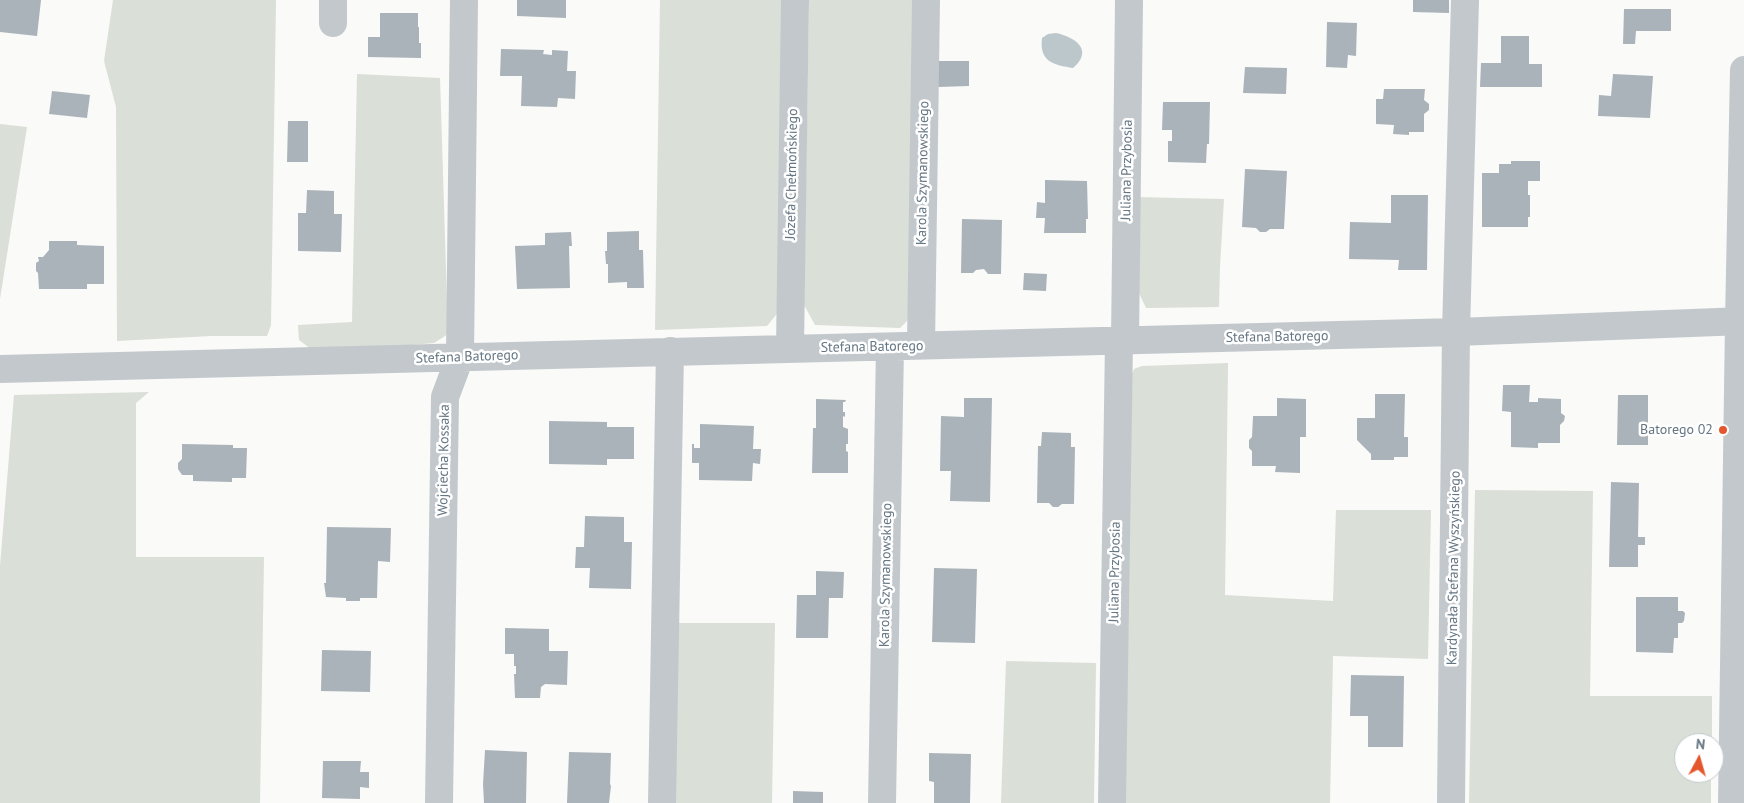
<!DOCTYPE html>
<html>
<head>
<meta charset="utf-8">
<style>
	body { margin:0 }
	#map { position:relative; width:1744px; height:803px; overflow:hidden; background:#fafaf8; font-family:"PT Sans",sans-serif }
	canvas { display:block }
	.north { position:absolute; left:1674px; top:733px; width:50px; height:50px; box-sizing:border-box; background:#fff; border:1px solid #c1c8cd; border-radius:50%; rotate:6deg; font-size:14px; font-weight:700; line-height:20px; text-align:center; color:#657683 }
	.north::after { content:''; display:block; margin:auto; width:18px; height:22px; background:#e4572e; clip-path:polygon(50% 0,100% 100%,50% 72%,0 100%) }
</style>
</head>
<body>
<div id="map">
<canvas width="1744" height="803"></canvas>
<div class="north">N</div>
</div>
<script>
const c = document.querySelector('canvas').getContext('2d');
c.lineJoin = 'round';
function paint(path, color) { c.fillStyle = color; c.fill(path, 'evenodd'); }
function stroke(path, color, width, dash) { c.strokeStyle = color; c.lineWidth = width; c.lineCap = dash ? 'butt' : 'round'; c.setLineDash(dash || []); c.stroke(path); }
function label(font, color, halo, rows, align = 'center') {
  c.font = font + ' "PT Sans",sans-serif'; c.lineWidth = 5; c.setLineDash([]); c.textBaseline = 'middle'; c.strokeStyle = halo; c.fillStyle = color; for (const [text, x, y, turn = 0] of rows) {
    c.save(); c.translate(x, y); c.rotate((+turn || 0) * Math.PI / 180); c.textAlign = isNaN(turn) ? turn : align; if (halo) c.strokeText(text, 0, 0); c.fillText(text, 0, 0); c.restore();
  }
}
const green = new Path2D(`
	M113 0H276L271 325 267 336H211L117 341 116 107 104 61Z
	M660 0H783L780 310 767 326 655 330Z
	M809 0H919L913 305 907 321 900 328 815 325 804 305Z
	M357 74 440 78 448 334 434 343 400 346 311 349 299 340 298 325 352 322Z
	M0 124 27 127 0 299Z
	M1134 197 1224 199 1220 266 1219 307 1146 308 1138 291Z
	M1228 363 1225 595 1333 601 1336 510H1431L1428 659 1333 656 1330 803H1122L1128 384 1134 369 1142 366Z
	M149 392 136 403V557H264L260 803H0V566L14 395Z
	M1475 490 1593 491 1590 696H1712V743H1684V773H1711V803H1469Z
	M677 623H775L772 803H675Z
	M1006 661 1096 663 1094 803H1001Z`);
const water = new Path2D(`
	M1056 33C1075 37 1094 50 1073 68 1054 65 1039 62 1042 38L1048 34Z`);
const building = new Path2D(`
	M0 0H41L37 36 0 32Z
	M517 0H566V18L517 16Z
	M1413 0H1449V13L1413 12Z
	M1624 9H1671V31H1636L1635 44H1623Z
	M380 13H418V27H419V43H421V58L368 57V37H380Z
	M1327 22 1357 23 1356 56 1348 55 1347 68 1326 67Z
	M1501 36H1529V64H1542V87H1480L1481 63H1501Z
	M501 49 544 50 543 54 552 55V50L568 51 567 71H576L575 99 558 98 557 107 521 106 522 76H500Z
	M938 61H969V86L938 87Z
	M1245 67 1287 68 1286 94 1243 93Z
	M1613 74 1653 76 1650 118 1598 116 1599 95 1611 96Z
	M1384 89H1425L1424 100 1429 104V110L1424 114V132H1409V135L1393 134 1394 125 1376 124V99H1383Z
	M52 91 90 95 87 118 49 114Z
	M1163 102H1210L1209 144H1207L1206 163 1168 162V141H1172V130H1162Z
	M288 121H308V162H287Z
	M1511 161H1540V181H1528V195H1530V217H1528V227H1482V173H1499V164H1511Z
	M1245 169 1287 171 1284 229H1270L1266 232H1260L1256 228 1242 227Z
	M1045 180 1087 181 1088 219H1086V233H1044L1045 218H1036L1037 202 1045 203Z
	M307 190 334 191V214H342L341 252 298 251V213H306Z
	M1391 195H1428L1427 270H1398L1399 260 1349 259 1350 222 1391 223Z
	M962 219 1002 220 1001 274H988L984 269 976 270 973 273H961Z
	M639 231V250H643L644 288H627V282L608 283V264H606L605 251H607V232Z
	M571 232 572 246H569L570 288 517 289 515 246 545 245V233Z
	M49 241H77V245L104 246V284H87V289H39L38 273 36 271V263L39 261 38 257H43L49 250Z
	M1024 273 1047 274 1046 291 1023 290Z
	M1503 385H1530L1529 402H1538V398L1561 399V413L1565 416 1564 421 1560 425V443H1538V448L1511 447V412L1502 411Z
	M1375 394H1405L1404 437H1408V457H1394V460H1371V454L1357 440V418H1375Z
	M1618 395H1648V445H1617Z
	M964 398H992L990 502 950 501 951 471H940L941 416 964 417Z
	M1277 398 1306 399V437H1300V473L1275 472 1276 466H1252V451L1249 448V440L1252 437 1253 416H1277Z
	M816 399 846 400 845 402H843V412H845V417L843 416V427L848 429V444H846V451L848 452V473H812L813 428H816Z
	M549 421 607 422V427H634V459H607V465L549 464Z
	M700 424 754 426 753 449H761L760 464 753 463 752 481 699 480V463H692V444H694V448H700Z
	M1042 432 1071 433V447H1075L1074 504H1062L1058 507H1053L1049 503H1037L1038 446H1041Z
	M182 444 233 445V448H247L246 478H232V482L193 481V475H182L178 469V463L182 459Z
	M1611 482 1639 483 1638 537H1645V545H1638V567H1609Z
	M585 516 624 517V542H632L631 589 589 588 590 568H575L576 547H584Z
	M327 527 391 528 390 562 378 561 377 598H360V601H346V598L326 597 324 583H326Z
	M934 568 977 569 975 643 932 642Z
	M816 571 844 572 843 598H829L828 638H796L797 595H816Z
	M1636 597H1678V611H1683L1685 613 1684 621 1682 623H1678V638H1674L1673 653 1636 652Z
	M505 628 549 629V651H568L567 685 545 684 541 687 540 698H515L514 674H516V666H514V654H505Z
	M322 650 371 651 370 692 321 691Z
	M1351 675 1404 676 1403 747H1368V716H1350Z
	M485 750 527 752 526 803H484L483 784Z
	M569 752 611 753 610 784 611 786 609 803H567Z
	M929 753 971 754 970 803H934V782L929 781Z
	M323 761H361L360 772H369V788L360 787V799L322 798Z
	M793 791 823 792V803H793Z`);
const minor = new Path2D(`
	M333 23V0
	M1125 341 1129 0
	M921 345 926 0
	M790 348 795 0
	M0 369 1456 332 1744 321
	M439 803 445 397 460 357 464 0
	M662 803 670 351
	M882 803 890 347
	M1112 803 1119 341
	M1451 803 1456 332 1465 0
	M1732 803 1739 322 1744 70`);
const markers = [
	[1723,430,5,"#e4572e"]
];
const streetNames = [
	["Juliana Przybosia",1127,170,-89],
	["Karola Szymanowskiego",923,173,-89],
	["Józefa Chełmońskiego",792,174,-89],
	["Stefana Batorego",1277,337,-1],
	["Stefana Batorego",872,347,-1],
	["Stefana Batorego",467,357,-2],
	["Wojciecha Kossaka",444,460,-89],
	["Kardynała Stefana Wyszyńskiego",1454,568,-89],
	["Juliana Przybosia",1115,572,-89],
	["Karola Szymanowskiego",886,575,-89]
];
const poiNames = [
	["Batorego 02",1713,430]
];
paint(green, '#dadfd7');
paint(water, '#bbc7cb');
paint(building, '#aab3b9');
stroke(minor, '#c3c8cc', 28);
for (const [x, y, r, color] of markers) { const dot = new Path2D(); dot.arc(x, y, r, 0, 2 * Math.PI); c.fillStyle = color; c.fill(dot); stroke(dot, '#fff', 2); }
label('14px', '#657683', '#fff', streetNames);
label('14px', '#657683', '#fff', poiNames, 'right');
</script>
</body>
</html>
